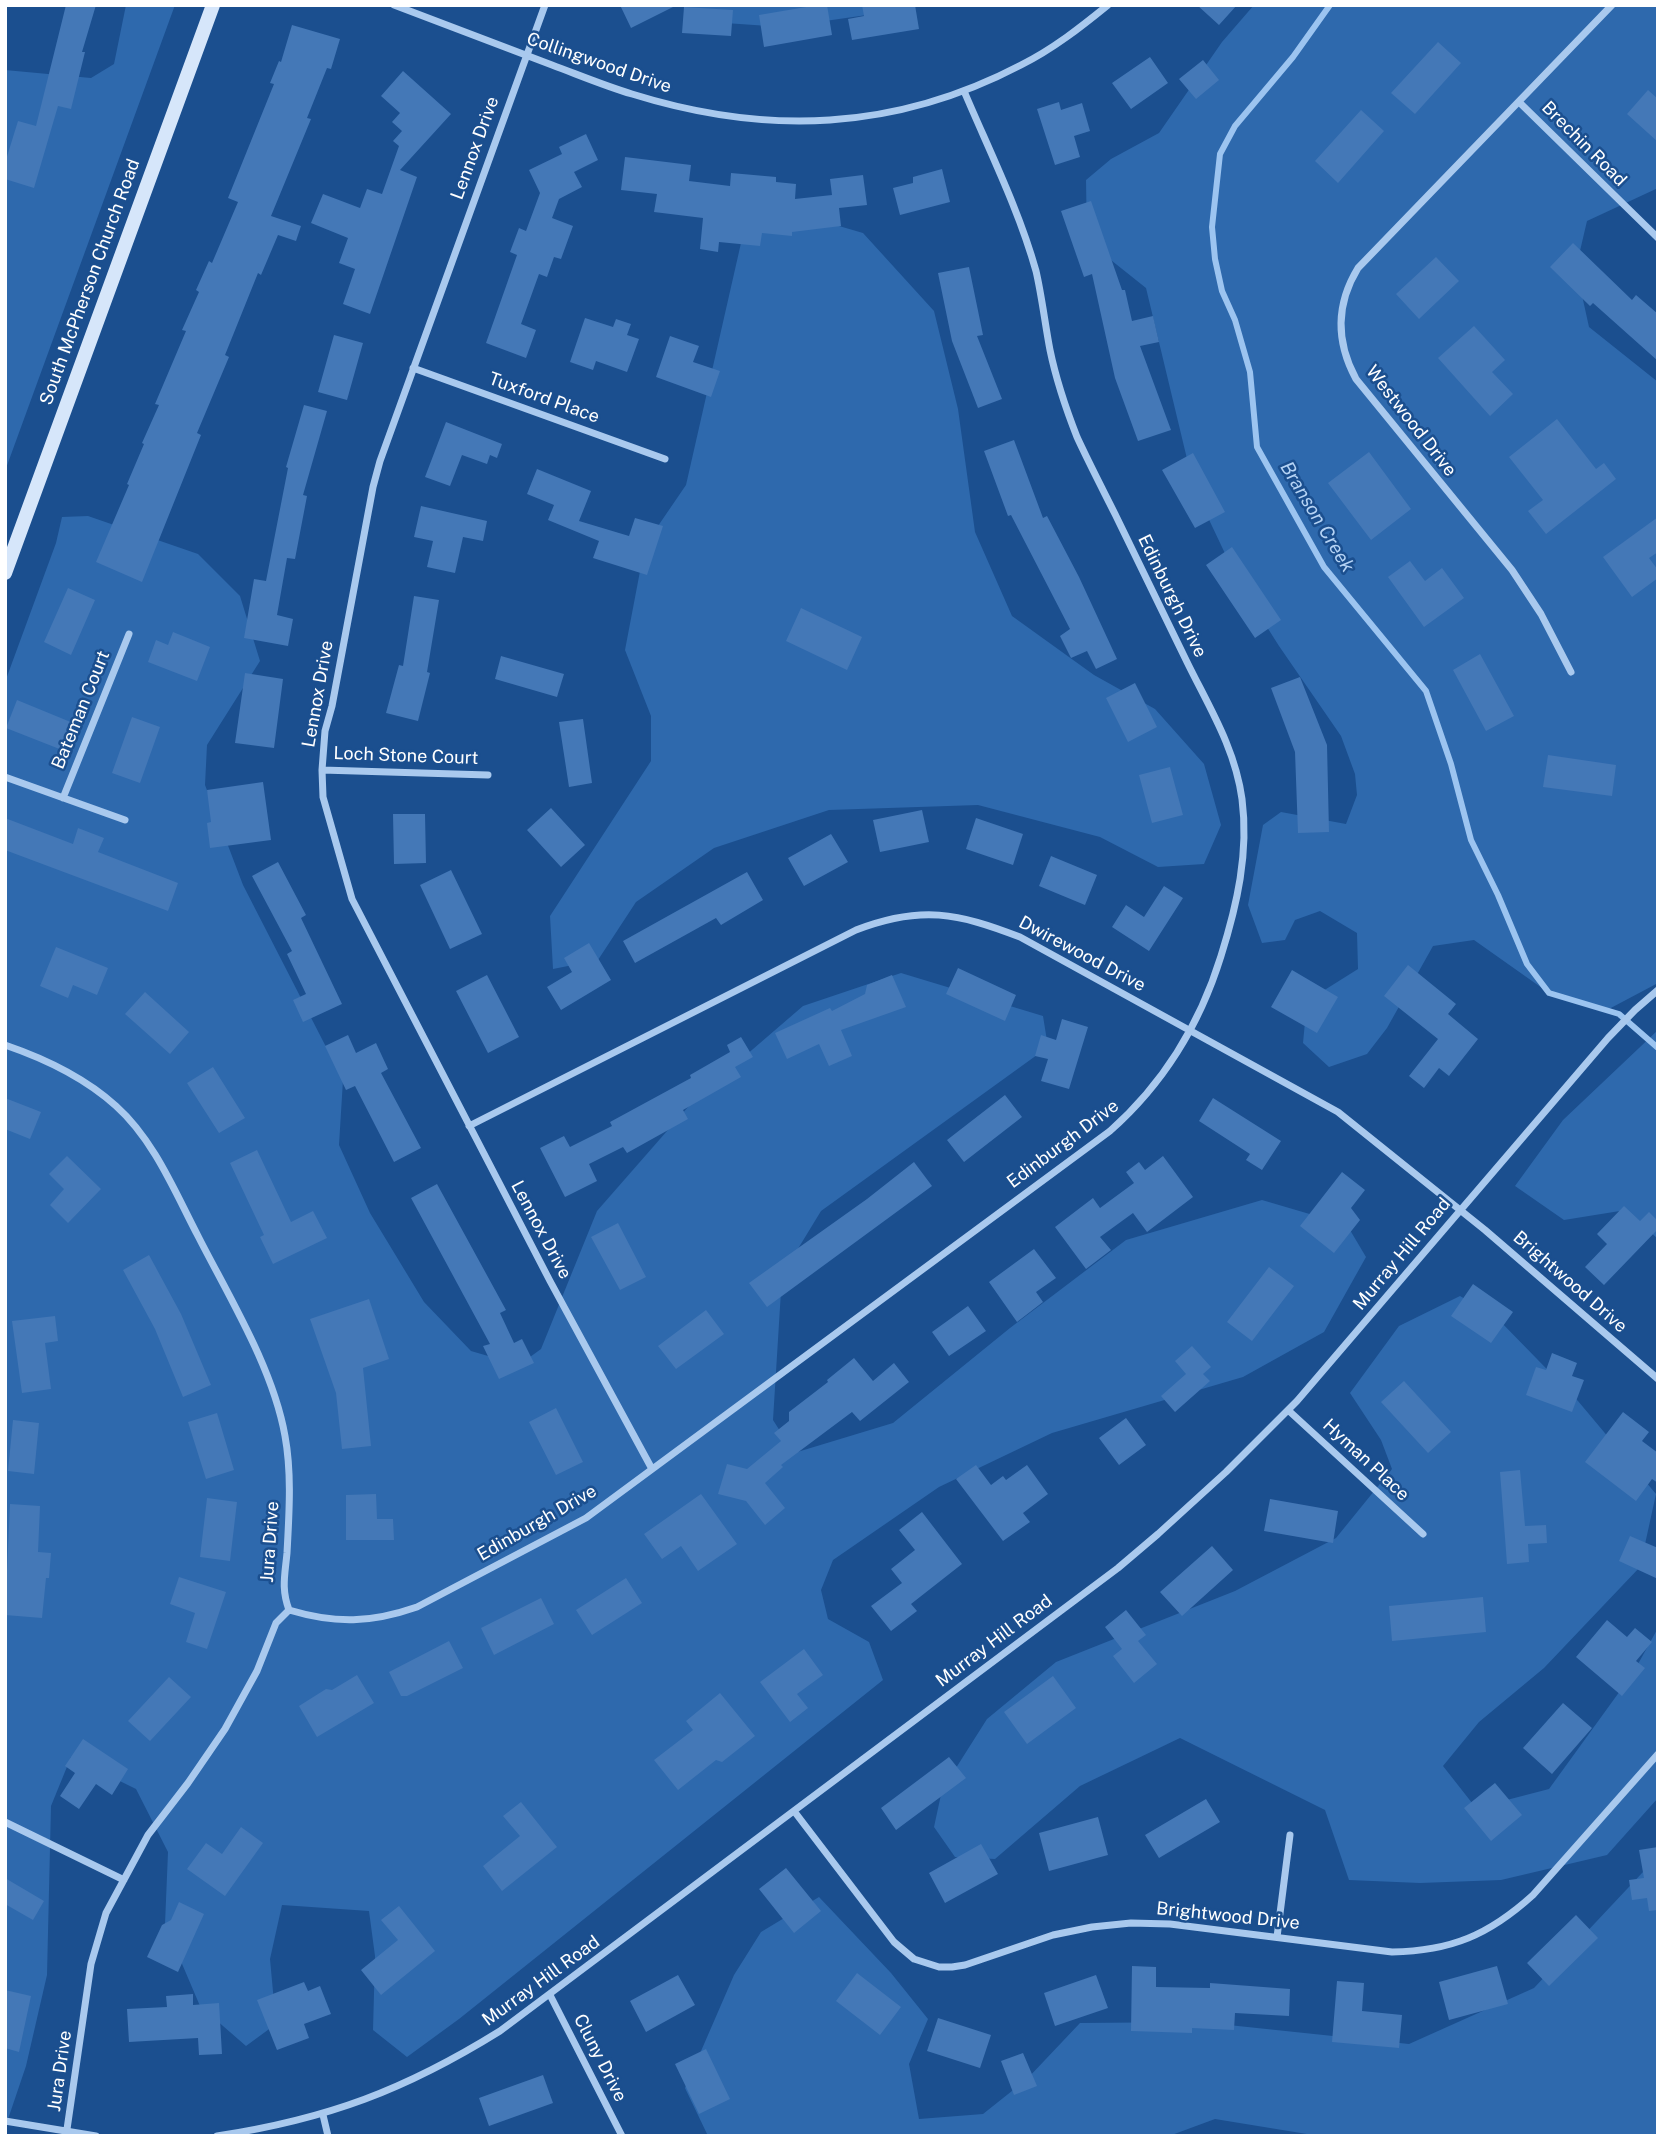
<!DOCTYPE html>
<html>
<head>
<meta charset="utf-8">
<style>
	body { margin:0 }
	#map { position:relative; width:1663px; height:2141px; overflow:hidden; background:#1b4f8f; font-family:"Public Sans",sans-serif }
	canvas { display:block }
	.frame { position:absolute; inset:0; border:7px solid #fff; pointer-events:none }
</style>
</head>
<body>
<div id="map">
<canvas width="1663" height="2141"></canvas>
<div class="frame"></div>
</div>
<script>
const c = document.querySelector('canvas').getContext('2d');
c.lineJoin = 'round';
function paint(path, color) { c.fillStyle = color; c.fill(path, 'evenodd'); }
function stroke(path, color, width, dash) { c.strokeStyle = color; c.lineWidth = width; c.lineCap = dash ? 'butt' : 'round'; c.setLineDash(dash || []); c.stroke(path); }
function label(font, color, halo, rows, align = 'center') {
  c.font = font + ' "Public Sans",sans-serif'; c.lineWidth = 5; c.setLineDash([]); c.textBaseline = 'middle'; c.strokeStyle = halo; c.fillStyle = color; for (const [text, x, y, turn = 0] of rows) {
    c.save(); c.translate(x, y); c.rotate((+turn || 0) * Math.PI / 180); c.textAlign = isNaN(turn) ? turn : align; if (halo) c.strokeText(text, 0, 0); c.fillText(text, 0, 0); c.restore();
  }
}
const green = new Path2D(`
	M126 5H175L5 471V70L91 78 114 64Z
	M682 5H894L888 12 783 27 696 21Z
	M1254 5H1658V188L1587 221 1576 268 1589 327 1658 382V983L1607 1010 1549 993 1474 940 1433 946 1387 1028 1367 1054 1329 1067 1303 1043 1307 1001 1358 969 1357 933 1320 911 1295 920 1285 940 1262 943 1248 905 1263 825 1281 812 1346 824 1357 795 1355 774 1341 736 1279 646 1239 583 1194 488 1146 288 1087 241 1086 180 1111 159 1159 133 1222 42Z
	M791 212 863 233 934 311 958 409 975 532 1012 616 1094 675 1155 709 1204 764 1221 825 1204 864 1158 867 1100 837 978 805 829 810 714 848 636 902 598 960 553 969 550 916 651 761V716L625 650 645 545 686 485 741 243Z
	M88 516 198 554 240 596 260 661 207 745 205 785 243 885 343 1080 339 1145 370 1213 424 1302 471 1351 519 1365 541 1349 597 1211 695 1099 803 1006 901 973 1043 1016 1048 1047 821 1211 782 1275 773 1420 794 1453 893 1423 1010 1328 1126 1240 1262 1200 1347 1225 1366 1257 1324 1332 1243 1377 1052 1433 939 1487 833 1560 821 1590 828 1619 869 1642 883 1680 459 2019 407 2057 373 2030 375 1956 369 1911 282 1905 270 1959 276 2024 246 2046 200 2006 165 1924 168 1852 136 1789 71 1757 51 1806 47 1975 26 2066 5 2128V682L56 543 62 517Z
	M1658 1030V1239L1626 1210 1564 1220 1515 1186 1563 1120Z
	M1460 1296 1497 1318 1578 1401 1656 1494 1640 1567 1544 1668 1479 1722 1443 1766 1476 1808 1549 1789 1633 1673 1658 1628V1798L1607 1855 1501 1880 1420 1883 1349 1880 1325 1810 1180 1738 1080 1786 995 1859 955 1857 934 1827 942 1790 987 1719 1056 1662 1235 1591 1336 1538 1392 1469 1381 1440 1350 1393 1399 1326Z
	M1658 1856V2136H1319L1215 2119 1169 2136H708L685 2088 734 1975 761 1932 819 1897 891 1973 928 2019 909 2064 919 2119 983 2114 1027 2079 1080 2023 1200 2022 1409 2044 1534 1988Z`);
const stream = new Path2D(`
	M1330 5 1293 57 1235 126 1220 154 1212 227 1215 259 1222 291 1235 320 1250 372 1257 447 1324 567 1426 691 1451 764 1471 840 1498 895 1527 964 1549 993 1619 1014 1658 1048`);
const building = new Path2D(`
	M66 5H96L82 52H85L71 109 58 106 34 188 5 179V163L18 121 36 126Z
	M620 5H677L631 28Z
	M818 5H827L832 35 764 47 759 15Z
	M862 5H915L919 29 852 40 848 19 864 16Z
	M1197 5H1237L1219 25Z
	M684 7 733 10 731 36 682 33Z
	M292 25 340 39 331 69 327 68 307 118 311 119 271 216 301 226 296 241 278 235 261 275 258 273 225 355 229 357 197 433 201 435 142 582 96 562 129 485 127 484 144 444 142 443 159 405 155 404 186 331 182 330 199 292 196 290 209 261 212 263 238 202 228 198 274 84 270 83 279 61 281 62Z
	M1438 42 1461 63 1415 114 1391 93Z
	M1150 57 1168 83 1131 109 1112 83Z
	M1203 60 1219 80 1196 99 1179 79Z
	M403 71 451 114 400 170 417 177 370 314 343 304 355 269 339 263 348 238 311 223 323 194 360 208 367 189 382 194 399 146 393 141 402 131 392 122 400 113 381 96Z
	M1648 90 1658 99V142L1627 114Z
	M1059 102 1061 110 1082 103 1090 131 1074 136 1080 157 1055 165 1037 109Z
	M1361 110 1384 131 1338 183 1315 161Z
	M586 134 598 160 574 172 582 187 559 199 552 218 573 226 561 259 554 257 547 277 539 274 521 324 536 330 526 358 486 343 517 255 510 252 519 228 526 231 540 193 529 170 562 154 559 147Z
	M625 157 691 165 689 181 730 186 731 173 776 177V182L796 184 795 199 832 195 830 179 863 175 867 205 839 208 841 226 792 232V236L762 233 760 246 719 242 718 252 700 249 703 218 654 212 657 194 621 190Z
	M942 169 950 202 900 215 893 188 913 183V177Z
	M1091 201 1122 290H1125L1132 321 1153 316 1159 342 1140 346 1171 430 1138 441 1115 378 1092 274 1084 277 1061 211Z
	M1573 243 1632 300 1636 295 1658 314V361L1593 303 1590 306 1550 267Z
	M1436 257 1459 281 1419 319 1396 294Z
	M969 267 983 335 977 336 1002 399 978 408 952 341 938 273Z
	M585 318 613 327 616 319 631 324 627 335 639 339 627 372 596 361 593 370 570 362Z
	M1474 326 1505 360 1492 372 1513 394 1490 416 1438 358Z
	M334 335 363 343 347 400 318 392Z
	M670 336 699 346 693 362 720 371 711 397 656 377Z
	M304 405 327 411 303 495 307 496 295 559 287 558 277 615 293 619 288 646 244 638 254 579 266 581 288 468 286 467Z
	M1557 419 1596 469 1604 463 1616 479 1546 534 1528 511 1543 500 1509 457Z
	M446 422 502 444 497 458 490 455 487 464 462 455 450 486 425 477Z
	M1014 440 1043 518 1047 516 1079 577 1117 659 1096 669 1087 651 1071 658 1060 636 1070 629 1011 515 1008 516 984 451Z
	M1369 452 1411 509 1371 540 1328 483Z
	M1193 453 1225 512 1195 528 1162 470Z
	M537 469 591 491 579 521 629 536 635 518 663 526 647 575 593 558 599 541 548 520 554 505 527 494Z
	M421 506 487 521 483 541 463 537 455 573 427 567 433 541 414 537Z
	M1658 517V552L1649 558 1658 570V578L1632 597 1603 557Z
	M1232 547 1281 620 1255 638 1206 565Z
	M1410 561 1425 581 1442 568 1464 598 1424 627 1388 577Z
	M68 588 95 600 71 655 44 642Z
	M414 596 439 600 427 672 430 673 418 721 386 713 399 665 403 666Z
	M801 608 862 637 847 670 786 641Z
	M173 632 210 647 197 681 148 662 156 640 168 645Z
	M1480 654 1514 716 1486 731 1453 670Z
	M501 656 564 674 557 697 495 679Z
	M245 673 283 679 274 748 235 743Z
	M1300 677 1327 745 1329 832 1298 833 1295 752 1271 688Z
	M1135 683 1157 727 1128 742 1106 698Z
	M17 700 73 723 62 750 6 728Z
	M132 717 160 727 140 783 112 773Z
	M583 719 592 783 569 787 559 722Z
	M1548 755 1616 765 1612 796 1543 787Z
	M1170 767 1183 815 1152 823 1139 775Z
	M263 782 271 840 210 848 207 823 211 822 207 790Z
	M551 808 585 845 561 867 527 830Z
	M922 810 929 842 880 852 873 820Z
	M393 814H425L426 863 394 864Z
	M5 818 73 844 78 828 104 838 98 852 178 883 168 911 5 850Z
	M976 818 1023 834 1013 865 966 849Z
	M831 834 848 862 804 886 788 858Z
	M1051 856 1097 875 1085 905 1039 886Z
	M278 862 306 915 301 918 342 1004 303 1022 293 1000 306 994 287 954 292 951 252 876Z
	M451 870 482 934 450 949 420 885Z
	M747 872 763 900 721 925 716 918 635 963 623 941Z
	M1164 886 1183 898 1149 951 1112 927 1126 905 1144 917Z
	M589 943 611 980 561 1010 547 987 572 972 564 958Z
	M56 947 108 968 97 995 73 985 68 998 40 986Z
	M1408 965 1456 1004 1448 1014 1478 1039 1449 1076 1439 1068 1424 1088 1409 1076 1438 1039 1384 996Z
	M958 968 1016 995 1005 1021 946 994Z
	M1292 970 1338 997 1317 1033 1271 1007Z
	M487 975 519 1037 488 1053 456 991Z
	M892 975 906 1007 841 1030 852 1056 829 1066 819 1044 787 1059 775 1033 830 1008 832 1011 865 994 867 985Z
	M145 992 189 1032 170 1054 125 1014Z
	M1062 1019 1088 1027 1069 1089 1041 1081 1048 1059 1035 1056 1041 1035 1056 1040Z
	M348 1035 356 1053 376 1043 388 1069 381 1073 421 1148 394 1162 355 1086 346 1090 325 1046Z
	M741 1037 753 1057 735 1067 741 1077 683 1110 688 1119 627 1153 623 1147 589 1164 597 1181 565 1197 540 1148 564 1136 570 1147 612 1126 610 1122 691 1078 690 1075 730 1052 727 1045Z
	M213 1067 245 1118 219 1133 187 1083Z
	M1005 1095 1022 1117 964 1162 947 1140Z
	M5 1098 41 1112 30 1139 5 1129Z
	M1213 1098 1281 1141 1262 1170 1246 1160 1250 1154 1199 1121Z
	M257 1150 291 1222 313 1211 327 1238 273 1264 260 1237 264 1235 230 1163Z
	M67 1156 101 1189 68 1223 50 1205 64 1189 49 1174Z
	M1163 1156 1193 1197 1147 1232 1133 1213 1100 1237 1111 1250 1086 1269 1055 1227 1093 1198 1100 1208 1134 1183 1126 1172 1139 1162 1145 1170Z
	M914 1162 932 1186 767 1307 749 1283 867 1199Z
	M1342 1172 1365 1190 1351 1208 1360 1220 1334 1253 1300 1226Z
	M437 1184 506 1310 500 1313 514 1343 522 1339 534 1363 499 1379 483 1346 490 1344 411 1198Z
	M1624 1206 1640 1221 1649 1212 1658 1221V1229L1604 1285 1585 1267 1607 1244 1597 1234Z
	M618 1223 646 1277 620 1290 591 1237Z
	M1034 1249 1056 1278 1036 1292 1043 1302 1017 1322 989 1282Z
	M149 1255 181 1314 211 1385 183 1397 155 1329 123 1270Z
	M1269 1267 1294 1286 1252 1341 1227 1322Z
	M1473 1284 1513 1312 1491 1343 1451 1316Z
	M369 1299 389 1359 363 1368 371 1446 342 1449 336 1393 310 1319Z
	M968 1306 986 1331 949 1356 932 1332Z
	M706 1310 724 1334 676 1369 658 1346Z
	M55 1316 58 1341 45 1343 51 1389 22 1393 12 1321Z
	M1192 1346 1211 1367 1203 1374 1210 1381 1175 1412 1161 1396 1186 1374 1175 1361Z
	M1552 1353 1577 1363 1572 1376 1584 1380 1572 1412 1526 1395 1536 1367 1546 1370Z
	M854 1358 873 1381 894 1363 909 1382 860 1421 852 1412 781 1465 783 1467 765 1483 785 1508 765 1525 746 1501 718 1494 727 1464 747 1469 781 1441 774 1433 789 1421V1412L828 1382 827 1380Z
	M1404 1381 1451 1432 1428 1453 1381 1402Z
	M556 1408 583 1462 556 1475 529 1422Z
	M1623 1412 1649 1432 1642 1441 1658 1453V1483L1652 1479 1636 1501 1585 1462Z
	M217 1413 234 1470 206 1479 188 1422Z
	M1126 1418 1146 1445 1119 1465 1099 1438Z
	M13 1420 39 1423 34 1474 8 1471Z
	M976 1465 991 1485 1003 1476 1006 1480 1027 1465 1048 1494 1023 1513 1030 1522 1003 1541 956 1479Z
	M1520 1470 1525 1526 1546 1525 1547 1543 1528 1544 1529 1562 1507 1564 1500 1472Z
	M376 1494 377 1519H393L394 1540H346V1495Z
	M701 1494 737 1544 698 1571 681 1546 662 1559 644 1534Z
	M207 1498 237 1502 230 1561 200 1557Z
	M1270 1499 1338 1511 1333 1543 1264 1531Z
	M10 1504 40 1506 38 1552 51 1553 49 1578H46L42 1618 5 1615Z
	M922 1512 962 1564 911 1604 917 1611 891 1631 871 1606 902 1583 891 1569 915 1550 899 1530Z
	M1630 1536 1658 1548V1579L1619 1561Z
	M1212 1546 1233 1570 1182 1616 1160 1592Z
	M179 1577 226 1592 207 1649 186 1642 195 1613 170 1604Z
	M626 1578 642 1603 592 1635 576 1610Z
	M1483 1597 1486 1632 1392 1641 1389 1606Z
	M541 1598 554 1624 494 1655 481 1628Z
	M1126 1610 1146 1635 1138 1641 1157 1664 1134 1683 1113 1656 1122 1649 1105 1627Z
	M1607 1620 1627 1637 1635 1628 1652 1642 1636 1661 1645 1668 1622 1696 1576 1657Z
	M449 1641 463 1668 407 1696H401L389 1672Z
	M804 1649 823 1675 797 1694 808 1708 790 1722 760 1682Z
	M357 1675 374 1703 317 1737 299 1706 326 1689 332 1690Z
	M1053 1676 1076 1708 1027 1744 1004 1712Z
	M169 1677 191 1697 150 1741 128 1721Z
	M720 1693 755 1736 722 1762 716 1760 678 1790 654 1760 693 1730 686 1721Z
	M1563 1703 1592 1728 1552 1774 1523 1748Z
	M83 1739 128 1769 112 1795 96 1784 79 1809 60 1796 75 1773 65 1766Z
	M949 1757 966 1778 896 1830 881 1808Z
	M1495 1783 1522 1815 1491 1841 1464 1808Z
	M1206 1799 1220 1822 1159 1858 1145 1835Z
	M521 1802 557 1847 502 1891 483 1866 520 1836 503 1816Z
	M1098 1817 1108 1855 1049 1871 1039 1833Z
	M241 1827 263 1843 225 1896 187 1869 206 1843 222 1854Z
	M981 1844 998 1874 945 1903 929 1873Z
	M1658 1847V1910L1649 1911 1647 1898 1632 1900 1629 1880 1644 1878 1639 1850Z
	M786 1868 821 1911 794 1933 759 1889Z
	M5 1878 44 1901 33 1920 5 1904Z
	M179 1902 204 1914 178 1972 147 1957 162 1925 171 1920Z
	M399 1906 435 1951 381 1995 361 1970 398 1940 381 1920Z
	M1576 1915 1598 1938 1549 1986 1527 1963Z
	M1132 1966 1156 1967V1987L1210 1988V1983L1290 1989 1289 2016 1235 2013 1234 2030 1192 2028V2033L1131 2031Z
	M1497 1966 1508 2004 1449 2020 1439 1982Z
	M857 1973 901 2007 880 2035 836 2001Z
	M678 1975 695 2005 646 2032 630 2001Z
	M1096 1975 1108 2008 1055 2026 1044 1993Z
	M1337 1981 1364 1983 1362 2011 1402 2015 1399 2048 1332 2042Z
	M304 1982 308 1991 320 1986 331 2014 304 2024 309 2038 277 2050 257 2000Z
	M5 1990 31 1996 19 2052 5 2048Z
	M193 1994V2005L219 2003 222 2054 199 2055 198 2038 129 2042 127 2009 167 2007 166 1996Z
	M938 2018 991 2035 980 2068 927 2051Z
	M706 2049 730 2099 699 2114 675 2064Z
	M1023 2053 1037 2086 1014 2095 1001 2061Z
	M543 2075 553 2103 489 2126 479 2098Z`);
const minor = new Path2D(`
	M394 5C447 25 499 45 552 65 579 75 605 86 632 94 767 136 895 131 1021 65 1053 49 1081 27 1108 5
	M545 5 380 461 373 487 332 706 325 731 322 770 323 797 352 899 550 1281 652 1469
	M1519 102 1658 238
	M413 368 665 459
	M1571 672 1541 614 1512 570 1356 379C1336 342 1336 304 1358 268L1612 5
	M322 770 488 775
	M5 777 125 820
	M63 798 129 634
	M5 1045C46 1059 84 1077 116 1106 154 1140 175 1192 198 1236 229 1297 273 1368 285 1436 292 1474 289 1515 287 1553 285 1575 281 1588 289 1610
	M469 1126 856 930C921 905 958 913 1020 937L1338 1112 1485 1230 1658 1379
	M1288 1410 1423 1534
	M289 1610C336 1624 371 1623 417 1607L586 1518 1110 1131C1163 1084 1200 1024 1221 956 1237 905 1249 853 1242 799 1235 748 1209 707 1187 662 1163 613 1139 563 1115 514 1102 488 1089 463 1077 437 1066 409 1056 379 1050 350 1045 324 1042 297 1036 271 1019 210 989 150 964 91
	M794 1811 894 1942 914 1959 939 1967H952L965 1965 1053 1935 1092 1927 1131 1923 1170 1924 1392 1952C1451 1951 1489 1935 1533 1895L1658 1754
	M5 1822 124 1880
	M1277 1937 1290 1835
	M550 1995 622 2136
	M323 2115 328 2136
	M5 2121 96 2136
	M66 2136 91 1964 106 1913 148 1835 188 1783 225 1729 257 1671 276 1623 289 1610
	M217 2136C328 2119 405 2090 500 2031L1118 1568 1158 1534 1226 1472 1297 1401 1608 1038 1635 1010 1658 990`);
const secondary = new Path2D(`
	M5 573 213 5`);
const streetNames = [
	["Collingwood Drive",599,63,19],
	["Brechin Road",1584,144,45],
	["Lennox Drive",475,148,-70],
	["South McPherson Church Road",90,282,-70],
	["Tuxford Place",544,398,20],
	["Westwood Drive",1411,421,52],
	["Edinburgh Drive",1172,596,64],
	["Lennox Drive",318,694,-80],
	["Bateman Court",81,710,-68],
	["Loch Stone Court",406,756,2],
	["Dwirewood Drive",1082,954,28],
	["Edinburgh Drive",1063,1144,-37],
	["Lennox Drive",541,1230,62],
	["Murray Hill Road",1402,1254,-50],
	["Brightwood Drive",1570,1282,41],
	["Hyman Place",1366,1460,43],
	["Edinburgh Drive",537,1523,-30],
	["Jura Drive",270,1542,-86],
	["Murray Hill Road",994,1641,-37],
	["Brightwood Drive",1228,1916,6],
	["Murray Hill Road",541,1981,-36],
	["Cluny Drive",600,2058,63],
	["Jura Drive",60,2071,-82]
];
const waterNames = [
	["Branson Creek",1317,517,59]
];
paint(green, '#2e69ad');
stroke(stream, '#9cc4f0', 6);
paint(building, '#4478b7');
stroke(minor, '#a9c9ee', 7);
stroke(secondary, '#d6e6fa', 14);
label('18px', '#fff', '#1b4f8f', streetNames);
label('italic 19px', '#b5d3f5', '#1b4f8f', waterNames);
</script>
</body>
</html>
